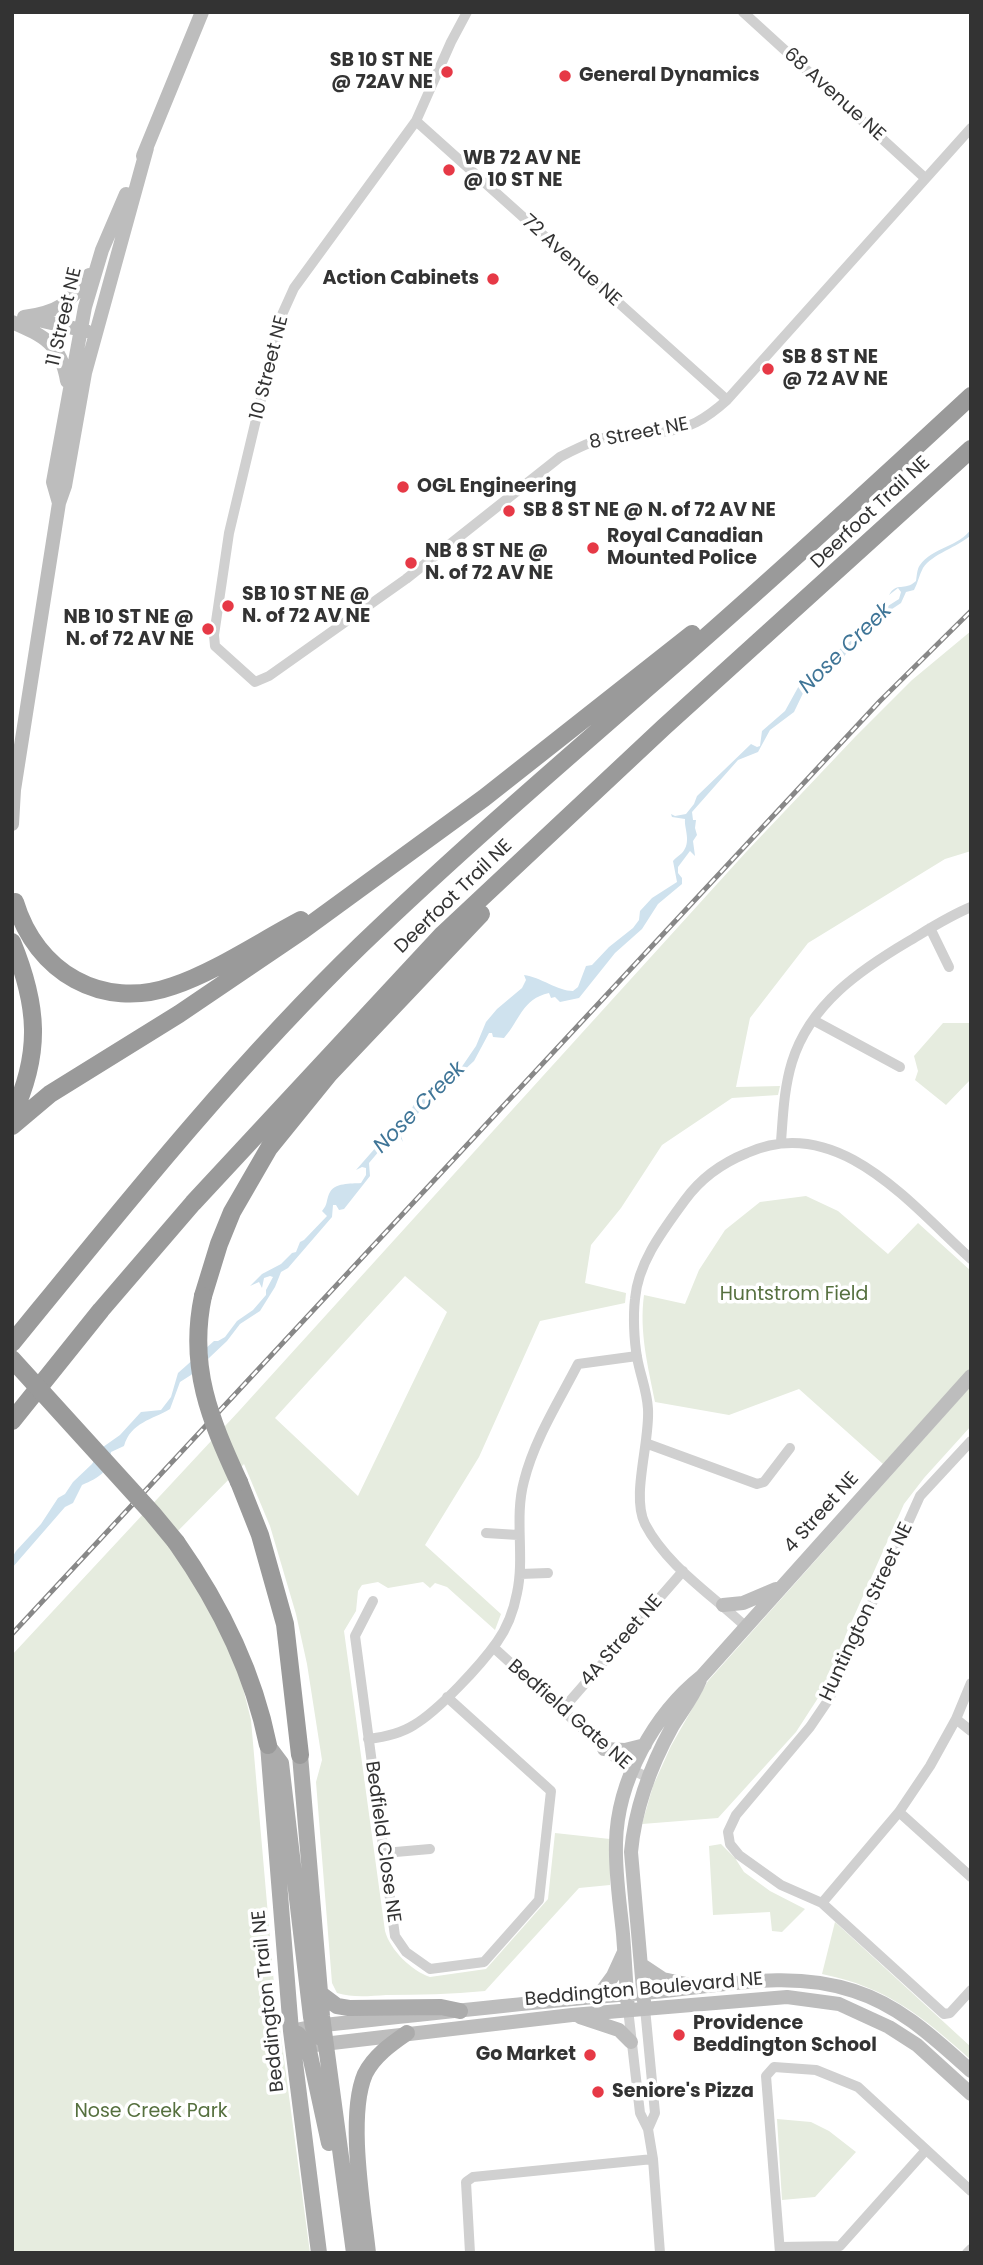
<!DOCTYPE html>
<html>
<head>
<meta charset="utf-8">
<style>
	body { margin:0 }
	#map { position:relative; width:983px; height:2265px; overflow:hidden; background:#fff; font-family:Poppins,sans-serif }
	canvas { display:block }
	.frame { position:absolute; inset:0; border:14px solid #333; pointer-events:none }
</style>
</head>
<body>
<div id="map">
<canvas width="983" height="2265"></canvas>
<div class="frame"></div>
</div>
<script>
const c = document.querySelector('canvas').getContext('2d');
c.lineJoin = 'round';
function paint(path, color) { c.fillStyle = color; c.fill(path, 'evenodd'); }
function stroke(path, color, width, dash) { c.strokeStyle = color; c.lineWidth = width; c.lineCap = dash ? 'butt' : 'round'; c.setLineDash(dash || []); c.stroke(path); }
function label(font, color, halo, rows, align = 'center') {
  c.font = font + ' Poppins,sans-serif'; c.lineWidth = 7; c.setLineDash([]); c.textBaseline = 'middle'; c.strokeStyle = halo; c.fillStyle = color; for (const [text, x, y, turn = 0] of rows) {
    c.save(); c.translate(x, y); c.rotate((+turn || 0) * Math.PI / 180); c.textAlign = isNaN(turn) ? turn : align; if (halo) c.strokeText(text, 0, 0); c.fillText(text, 0, 0); c.restore();
  }
}
const green = new Path2D(`
	M971 631V851L945 859 808 943 750 1018 736 1087 780 1086 778 1095 732 1098 662 1145 621 1208 591 1245 585 1283 626 1293 625 1303 540 1321 479 1457 425 1545 501 1614 495 1630 447 1587 435 1583 430 1588 423 1582 388 1588 378 1582 362 1585 358 1591 356 1611 344 1631 385 1931C390 1950 412 1971 430 1977L486 1969 548 1899 555 1833 610 1839V1885L579 1888 485 1991C452 1994 419 1995 386 1995 370 1996 353 1998 337 1993L332 1983 316 1782 322 1760 307 1664 296 1614 270 1526 244 1464 169 1540 216 1620 239 1672 251 1720 274 1984 310 2253H12V1655L239 1411 747 851 855 737 912 680ZM405 1276 447 1312 358 1496 275 1418Z
	M943 1023H971V1079L946 1105 915 1080 918 1071 914 1056Z
	M806 1196 838 1211 888 1254 918 1223 971 1271V1367L883 1464 799 1389 729 1415 655 1402C648 1366 639 1332 644 1295L685 1304 699 1270 725 1230 760 1202Z
	M971 1386V1426L924 1478 904 1504 847 1632 829 1679 818 1698 796 1732 718 1818 642 1824 653 1786 671 1746 708 1681Z
	M721 1844 735 1858 744 1872 770 1891 805 1909 782 1932 772 1931 770 1912 713 1915 709 1846Z
	M835 1922 971 2047V2060C923 2017 887 1987 822 1974Z
	M777 2119 811 2122 829 2131 856 2152 815 2197 782 2200Z`);
const water = new Path2D(`
	M971 529V535C958 547 932 554 923 568 919 575 918 583 914 590L906 592 901 603 892 609 882 623 850 649 827 677H825L827 674 825 673 807 685 794 712 770 730 758 752 738 760 692 812 693 820H696L695 828 697 835 693 841 695 856 690 851 678 867V873L682 878V884L658 904 642 929 615 953 579 998 560 1002 555 997 551 998 549 993C522 999 520 1020 504 1038L493 1037 492 1033H489L474 1061 460 1074 436 1089 408 1127 400 1132 403 1142 398 1134 391 1137 369 1163 370 1176 344 1209 339 1210 336 1205H333L332 1217 288 1268 281 1272 275 1287 260 1311 240 1324 227 1341 191 1375 180 1382 170 1409C152 1420 131 1422 124 1446L111 1452C108 1473 100 1477 82 1485L73 1503 65 1507 12 1568V1558L16 1551 41 1524 58 1498 65 1494 73 1482 92 1464 103 1447 120 1435 141 1412 161 1410 171 1397 178 1373 214 1341H218L225 1337 237 1321 253 1310 266 1295V1290L273 1277 270 1276 264 1278 262 1288 259 1282 250 1286 262 1274 281 1264 292 1253 296 1252 300 1242 304 1240 327 1216 322 1211C328 1204 326 1201 329 1194 334 1182 351 1184 361 1183L366 1175V1168L362 1167 356 1170 377 1146 409 1117 413 1106 420 1097 461 1068 476 1046 486 1022 497 1009 522 988 526 980 524 975C540 977 558 991 573 991L578 987 586 966 592 965 609 947 633 928 639 920 640 911 652 898 677 882 673 861C675 858 679 856 682 853 692 842 684 829 685 819L672 817 671 814 675 816 686 814 694 804 697 796 751 744 757 747 760 746 762 731 785 711 801 682 832 664 831 658 842 647 862 633 888 606 899 599 901 592 898 588 889 595C897 581 904 592 916 581 917 575 917 569 920 565 932 548 960 546 971 529Z`);
const street = new Path2D(`
	M467 12 451 42 416 121 294 288 280 319 229 533 214 635 215 646 255 682 269 676 406 579 560 457C583 445 605 435 632 432 641 431 650 433 659 432 687 431 707 418 727 400L971 128
	M743 12 925 178
	M416 121 727 400
	M930 928 949 967
	M813 1020 900 1067
	M781 1142C783 1115 784 1088 792 1062 810 1004 860 970 909 941 929 929 949 916 971 907
	M971 1441 920 1496 829 1699 810 1727 736 1815 728 1832 730 1844 739 1855 781 1885 822 1903 944 2014 950 2013 971 1990
	M648 1444 757 1484 764 1482 790 1448
	M486 1533 518 1535
	M520 1574 548 1573
	M373 1601 355 1636 395 1936 406 1952 430 1969 484 1962 539 1900 551 1791 447 1697
	M745 1626C711 1594 667 1566 645 1524 631 1496 650 1443 648 1409 647 1390 640 1375 637 1357 634 1340 633 1316 635 1299 638 1262 664 1229 685 1200 701 1178 722 1163 747 1153 838 1112 911 1205 971 1259
	M493 1647 624 1766 649 1778
	M971 1683 956 1719 971 1731
	M562 1710 683 1571
	M368 1739C385 1737 400 1734 414 1725 439 1710 480 1666 497 1642 507 1628 514 1609 517 1593 525 1556 514 1518 524 1481 534 1440 559 1401 578 1364L637 1356
	M899 1812 971 1877
	M384 1853 430 1849
	M822 1903 899 1812 930 1766 956 1719
	M645 2008 655 2113 648 2129
	M628 2009 640 2113 648 2129 653 2159 660 2253
	M780 2247 840 2246 926 2150
	M470 2253 466 2182 473 2177 653 2159
	M780 2253 766 2076 774 2067 816 2070 858 2087 971 2191
	M967 2253 971 2249`);
const secondary = new Path2D(`
	M143 156 202 12
	M24 317C58 312 70 304 89 275
	M34 319 86 331
	M12 322C44 336 61 344 67 381
	M59 503 53 482 85 307 102 250 126 194
	M12 824 14 790 59 503 65 486 85 373 147 148
	M723 1605 743 1603 776 1589
	M604 1749 625 1750 645 1745
	M642 1965 663 1979 686 1984
	M599 1995 613 1976 624 1952
	M644 2001 631 1852C635 1809 651 1765 672 1727 682 1711 693 1697 700 1680
	M628 2009C626 1984 625 1959 623 1934 620 1904 615 1874 616 1843 617 1781 654 1714 702 1676L971 1376
	M580 2017 619 2030 631 2042
	M291 2031 323 2025C430 2014 537 2001 644 1993 714 1988 786 1968 854 1991 901 2006 935 2039 971 2071
	M315 2045 572 2015 787 1997 839 2004 889 2027 917 2045 971 2094`);
const primary = new Path2D(`
	M268 1745 291 2031 319 2253
	M269 1747 281 1763 311 2017 313 2027 321 2038
	M300 1755 322 2016 354 2253
	M321 1994 337 2006 349 2008 441 2007 460 2011
	M291 2031 298 2034 308 2046 329 2143
	M368 2253C363 2206 347 2116 365 2074 374 2056 391 2044 407 2033`);
const highway = new Path2D(`
	M15 902C36 972 102 1011 173 986 215 972 261 941 301 920
	M12 942C38 1005 42 1053 12 1116
	M12 1126 50 1094 179 1014 303 930 484 798 692 634
	M203 1296 219 1244 232 1212 269 1148 329 1074 481 914
	M12 1343C123 1207 234 1068 361 945 465 845 575 751 684 656 781 571 876 484 971 396
	M12 1421 101 1310 193 1203 443 934 664 727 971 449
	M239 1482 260 1535 285 1624 300 1755
	M176 1542C219 1603 253 1671 268 1745`);
const rail = new Path2D(`
	M12 1634 880 701 971 611`);
const highwayBridge = new Path2D(`
	M203 1296C188 1367 210 1419 239 1482
	M12 1359 152 1513 176 1542`);
const markers = [
	[447,72,7,"#e63946"],
	[565,76,7,"#e63946"],
	[449,170,7,"#e63946"],
	[493,279,7,"#e63946"],
	[768,369,7,"#e63946"],
	[403,487,7,"#e63946"],
	[509,511,7,"#e63946"],
	[593,548,7,"#e63946"],
	[411,563,7,"#e63946"],
	[228,606,7,"#e63946"],
	[208,629,7,"#e63946"],
	[679,2035,7,"#e63946"],
	[590,2055,7,"#e63946"],
	[598,2092,7,"#e63946"]
];
const poiNames = [
	["SB 10 ST NE",433,61,"right"],
	["@ 72AV NE",433,83,"right"],
	["General Dynamics",579,76],
	["WB 72 AV NE",463,159],
	["@ 10 ST NE",463,181],
	["Action Cabinets",479,279,"right"],
	["SB 8 ST NE",782,358],
	["@ 72 AV NE",782,380],
	["OGL Engineering",417,487],
	["SB 8 ST NE @ N. of 72 AV NE",523,511],
	["Royal Canadian",607,537],
	["Mounted Police",607,559],
	["NB 8 ST NE @",425,552],
	["N. of 72 AV NE",425,574],
	["SB 10 ST NE @",242,595],
	["N. of 72 AV NE",242,617],
	["NB 10 ST NE @",194,618,"right"],
	["N. of 72 AV NE",194,640,"right"],
	["Providence",693,2024],
	["Beddington School",693,2046],
	["Go Market",576,2055,"right"],
	["Seniore's Pizza",612,2092]
];
const streetNames = [
	["68 Avenue NE",834,95,42],
	["72 Avenue NE",571,261,42],
	["11 Street NE",65,317,-77],
	["10 Street NE",270,368,-76],
	["8 Street NE",639,434,-11],
	["Deerfoot Trail NE",871,513,-43],
	["Deerfoot Trail NE",454,897,-44],
	["4 Street NE",822,1513,-48],
	["Huntington Street NE",867,1612,-65],
	["4A Street NE",622,1641,-49],
	["Bedfield Gate NE",569,1715,41],
	["Bedfield Close NE",382,1842,82],
	["Beddington Boulevard NE",644,1990,-5],
	["Beddington Trail NE",269,2001,-96]
];
const parkNames = [
	["Huntstrom Field",794,1295],
	["Nose Creek Park",151,2112]
];
const waterNames = [
	["Nose Creek",846,649,-44],
	["Nose Creek",420,1108,-45]
];
paint(green, '#e6ecdf');
paint(water, '#cfe2ee');
stroke(street, '#d0d0d0', 10);
stroke(secondary, '#bdbdbd', 14);
stroke(primary, '#ababab', 16);
stroke(highway, '#9a9a9a', 18);
stroke(rail, '#888', 5);
stroke(rail, '#fff', 2.5, [8]);
stroke(highwayBridge, '#9a9a9a', 18);
for (const [x, y, r, color] of markers) { const dot = new Path2D(); dot.arc(x, y, r, 0, 2 * Math.PI); c.fillStyle = color; c.fill(dot); stroke(dot, '#fff', 2.5); }
label('bold 19px', '#333', '#fff', poiNames, 'left');
label('19px', '#333', '#fff', streetNames);
label('19px', '#56703f', '#fff', parkNames);
label('italic 21px', '#3f7597', '#fff', waterNames);
</script>
</body>
</html>
